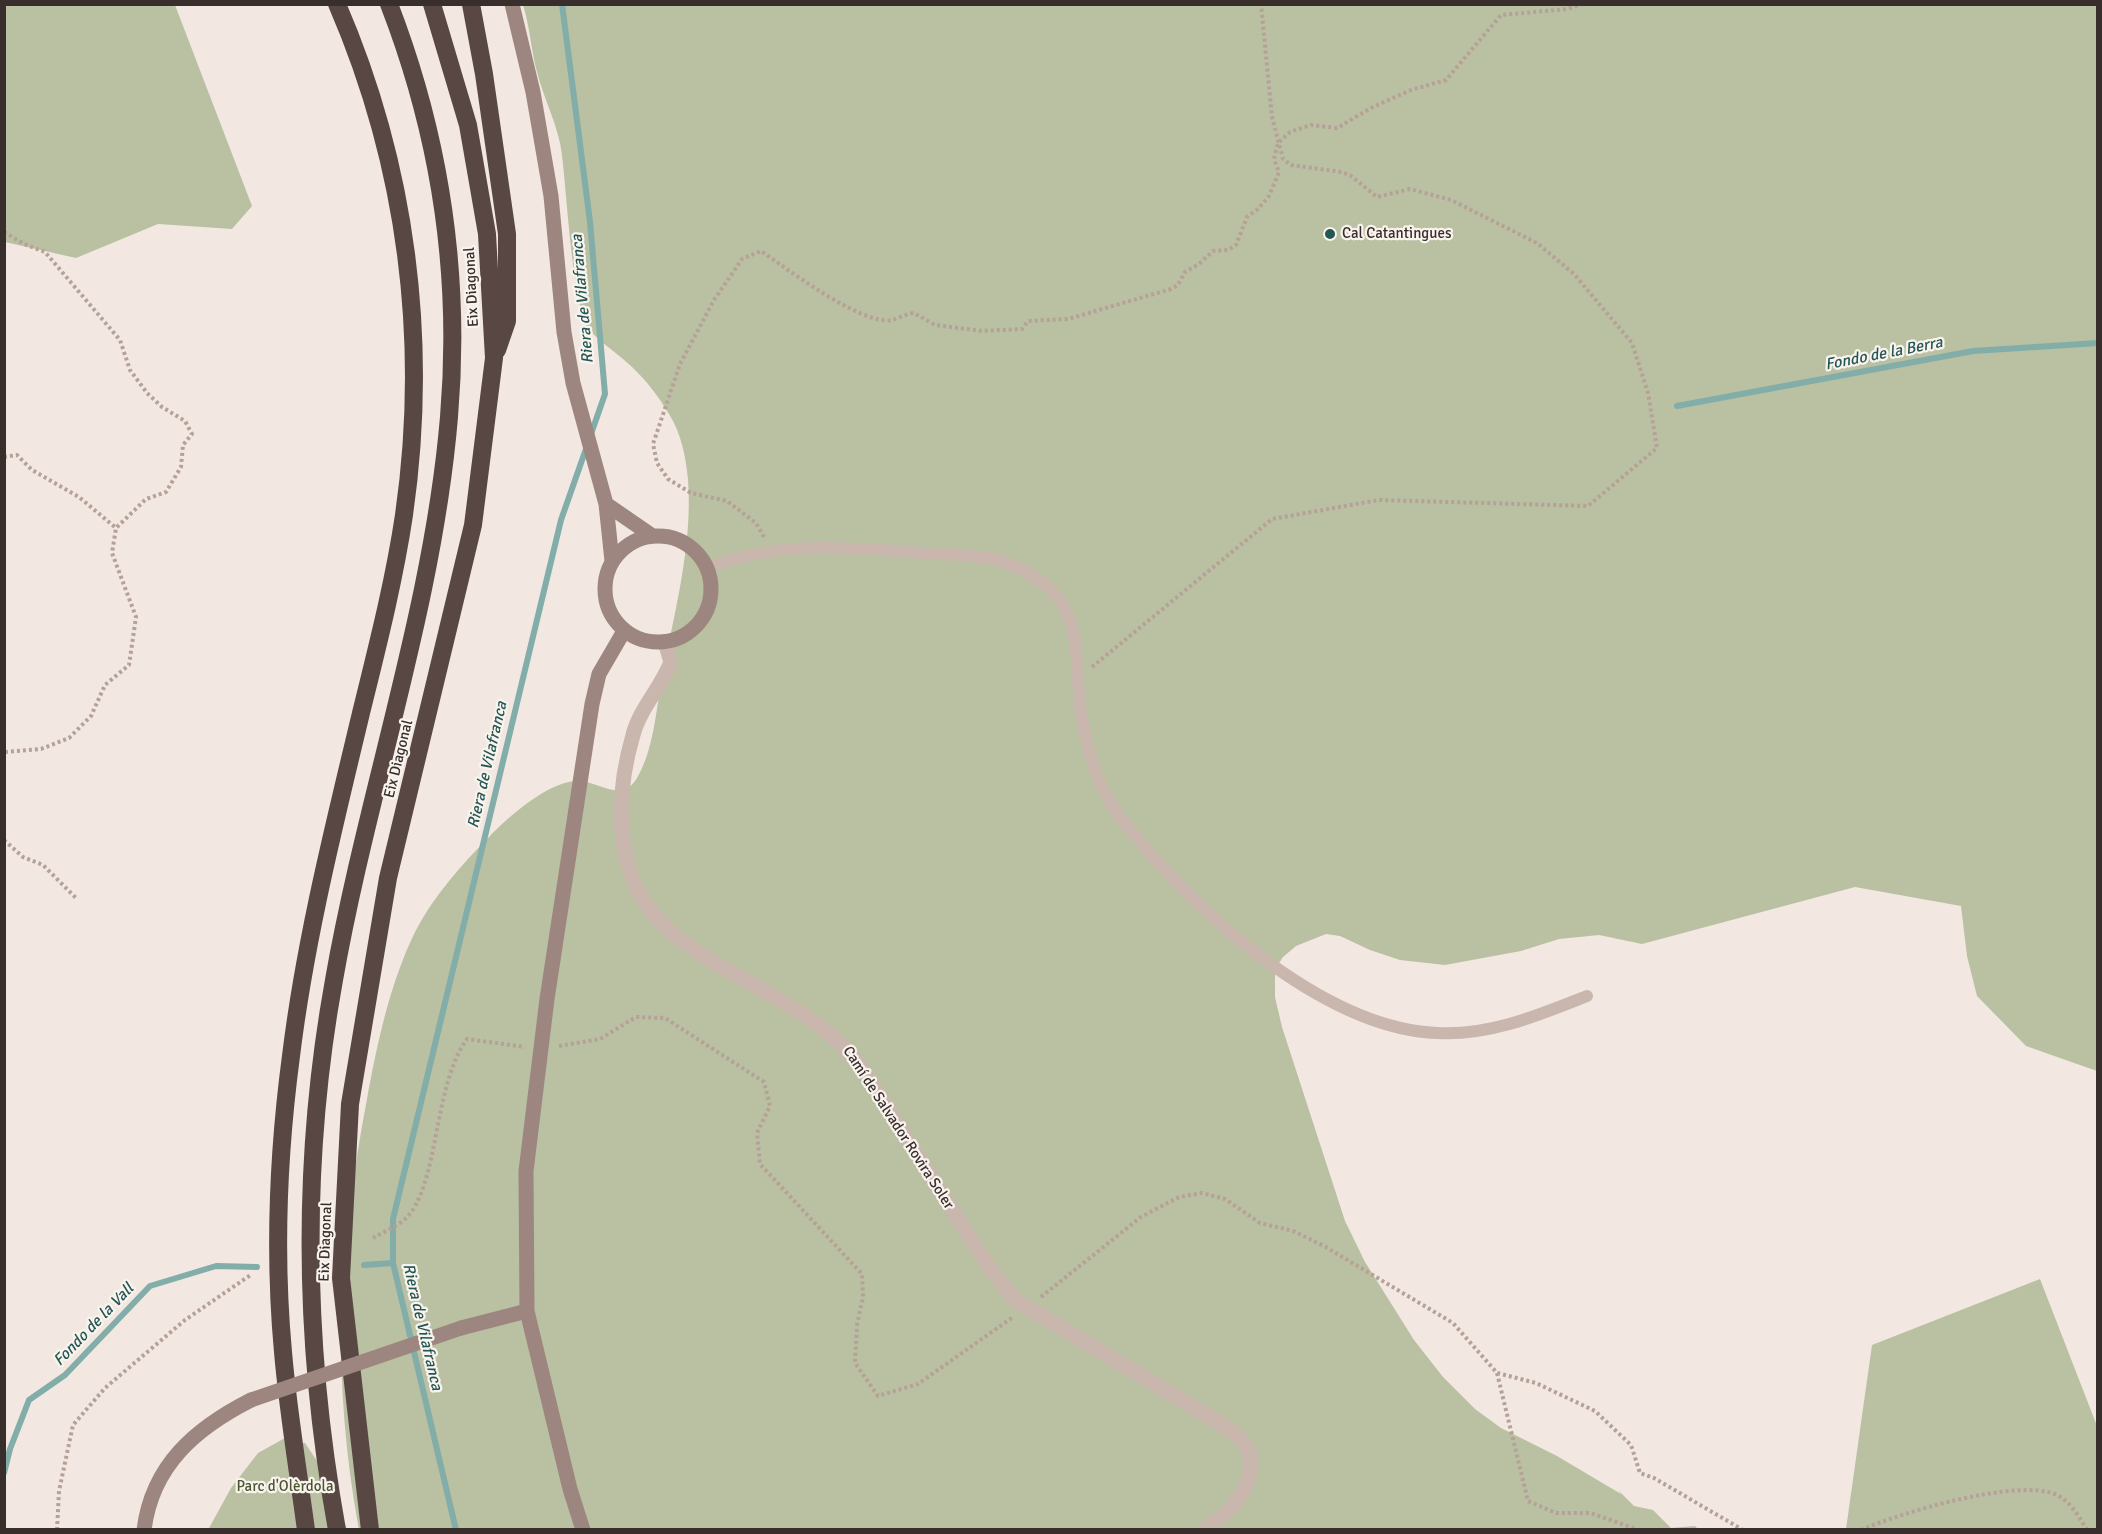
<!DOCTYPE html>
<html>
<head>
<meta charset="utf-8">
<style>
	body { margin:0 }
	#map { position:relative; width:2102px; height:1534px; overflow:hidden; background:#f2e8e1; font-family:Signika,sans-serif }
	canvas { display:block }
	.frame { position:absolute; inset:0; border:6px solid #382e2c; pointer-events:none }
</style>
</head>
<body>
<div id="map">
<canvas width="2102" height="1534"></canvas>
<div class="frame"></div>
</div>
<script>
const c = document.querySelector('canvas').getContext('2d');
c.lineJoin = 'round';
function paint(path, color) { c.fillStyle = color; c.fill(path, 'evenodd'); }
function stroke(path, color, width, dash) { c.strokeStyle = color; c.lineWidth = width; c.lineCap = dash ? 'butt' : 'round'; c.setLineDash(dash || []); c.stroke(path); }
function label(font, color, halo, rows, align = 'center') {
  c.font = font + ' Signika,sans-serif'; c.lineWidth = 4.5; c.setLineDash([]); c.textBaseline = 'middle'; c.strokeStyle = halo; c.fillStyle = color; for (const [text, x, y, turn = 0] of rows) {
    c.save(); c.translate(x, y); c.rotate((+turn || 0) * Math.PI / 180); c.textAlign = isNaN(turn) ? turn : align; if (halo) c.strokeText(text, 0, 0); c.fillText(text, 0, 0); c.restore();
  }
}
const green = new Path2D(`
	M5 4 175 5 252 206 232 229 158 224 76 258 5 242Z
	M523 5H2097V1071L2026 1046 1977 996 1967 956 1961 906 1855 887 1642 944 1599 935 1559 939 1521 951 1445 965 1400 960 1370 950 1340 936 1326 934 1296 946 1283 957 1275 969V997L1282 1027 1345 1221 1365 1262 1414 1340 1443 1377 1475 1409 1501 1428 1557 1456 1621 1494 1618 1490 1634 1506 1653 1510 1671 1528 1695 1526 1698 1529 359 1530C331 1375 338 1252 367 1099 377 1044 390 983 415 932 433 897 461 865 489 837 508 817 547 783 575 781 598 779 621 805 637 778 654 749 656 710 662 677 674 614 693 545 688 480 686 457 681 433 669 414 659 397 646 380 631 366 619 354 587 334 583 319 570 265 568 210 562 155 559 127 544 100 537 72 531 50 530 27 523 5Z
	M2040 1279 2097 1426V1529H1846L1872 1345Z
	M285 1438 292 1443H305L323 1470 347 1529 208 1530 231 1488 258 1453Z`);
const stream = new Path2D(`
	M562 4 590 222 605 394 591 434
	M1677 406 1973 351 2098 343
	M364 1265 393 1263
	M4 1473 10 1449 29 1400 65 1375 150 1286 216 1266 257 1267
	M456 1530 393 1263V1219L561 520 587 446`);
const path = new Path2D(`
	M4 232 24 244 45 252 120 340 130 370 147 393 162 407 185 421 192 434 183 445 181 467 166 492 146 499 116 528 112 553 136 617 129 665 105 685 91 716 69 738 41 749 4 752
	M4 457 17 455 32 470 79 497 116 528
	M764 537 756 523 727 501 691 493 668 479 657 463 653 444 680 364 714 300 742 259 761 251C786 268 862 326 892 320 899 318 905 314 914 313L935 325 982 331 1022 329 1028 321 1068 319 1171 289 1178 285 1185 272 1199 264 1213 251 1228 250 1236 245 1247 217 1258 209 1269 196 1279 172 1274 159 1278 143 1290 132 1311 125 1337 128 1373 107 1411 90 1446 80 1501 15 1568 9 1581 4
	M1092 667 1272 519 1379 500 1588 506 1657 448 1648 393 1632 343 1574 274 1537 243 1451 200 1410 189 1377 197 1351 176 1342 172 1291 165 1283 159 1272 117 1261 4
	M4 840 23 857 43 865 76 898
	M559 1046 600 1039 636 1017 665 1018 764 1082 770 1106 757 1133 760 1164 862 1274 863 1297 857 1325 855 1363 878 1396 918 1384 1013 1317
	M373 1238C383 1232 396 1227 405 1219 439 1188 433 1085 467 1039L525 1047
	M1041 1297 1141 1217 1179 1197 1202 1193 1225 1199 1260 1223 1293 1231 1324 1246 1453 1323 1497 1373 1536 1383 1595 1411 1631 1445 1640 1473 1654 1478 1743 1530
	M1497 1373 1528 1501 1556 1513H1591L1639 1530
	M57 1530 59 1491 73 1425 105 1388 185 1320 252 1274
	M1861 1530C1900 1513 2019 1477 2057 1495 2071 1502 2079 1517 2087 1530`);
const lane = new Path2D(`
	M708 568C775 540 852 548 924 553 948 555 975 554 998 560 1018 566 1044 580 1057 596 1082 626 1075 676 1081 712 1085 736 1091 762 1101 785 1110 806 1125 824 1140 841 1205 921 1330 1029 1437 1033 1490 1036 1539 1015 1587 996`);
const street = new Path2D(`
	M665 642 671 662C661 688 640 708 633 735 614 800 613 882 669 930 697 955 733 973 765 991 802 1013 836 1033 861 1067L989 1267 1014 1299 1229 1429C1276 1462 1239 1507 1204 1530`);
const secondary = new Path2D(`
	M512 4 533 92 551 196 564 332 573 383 606 504 612 561
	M606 504 651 535
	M605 589a53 53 0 1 1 106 0a53 53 0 1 1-106 0Z
	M461 1328 527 1311
	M144 1530C152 1465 196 1428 251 1400
	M583 1530 570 1489 527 1311 526 1171 547 999 592 704 599 674 624 631`);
const highway = new Path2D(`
	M471 4 484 74 507 234V321L497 350
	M306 1530C298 1470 288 1411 283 1352 274 1254 278 1154 291 1056 305 941 334 826 361 713 377 648 394 582 404 515 429 341 407 166 337 4
	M337 1530C304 1348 301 1162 334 980 367 792 433 608 449 417 461 276 440 136 389 4
	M370 1530 341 1278 350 1104 388 878 473 525 494 358 487 234 468 125 432 4`);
const secondaryBridge = new Path2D(`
	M251 1400 461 1328`);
const markers = [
	[1330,234,6,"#245754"]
];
const poiNames = [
	["Cal Catantingues",1342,234]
];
const streetNames = [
	["Eix Diagonal",472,287,-93],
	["Eix Diagonal",399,759,-76],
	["Camí de Salvador Rovira Soler",898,1128,57],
	["Eix Diagonal",326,1242,-88]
];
const parkNames = [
	["Parc d'Olèrdola",285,1487]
];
const waterNames = [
	["Riera de Vilafranca",583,299,-95],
	["Fondo de la Berra",1884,354,-11],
	["Riera de Vilafranca",488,765,-77],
	["Fondo de la Vall",94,1325,-46],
	["Riera de Vilafranca",422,1327,77]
];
paint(green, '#bac0a2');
stroke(stream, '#82ada9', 6);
stroke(path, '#b5a198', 4, [3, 3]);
stroke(lane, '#c9b7ae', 12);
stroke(street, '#c9b7ae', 15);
stroke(secondary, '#9d867f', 15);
stroke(highway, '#594743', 18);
stroke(secondaryBridge, '#9d867f', 15);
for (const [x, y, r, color] of markers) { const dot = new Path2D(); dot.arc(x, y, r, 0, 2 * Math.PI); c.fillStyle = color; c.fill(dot); stroke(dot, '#f9f3ee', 2); }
label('15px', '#382e2c', '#f9f3ee', poiNames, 'left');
label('15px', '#382e2c', '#f9f3ee', streetNames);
label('15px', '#4c5531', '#f9f3ee', parkNames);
label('italic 16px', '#245754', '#f9f3ee', waterNames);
</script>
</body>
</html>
